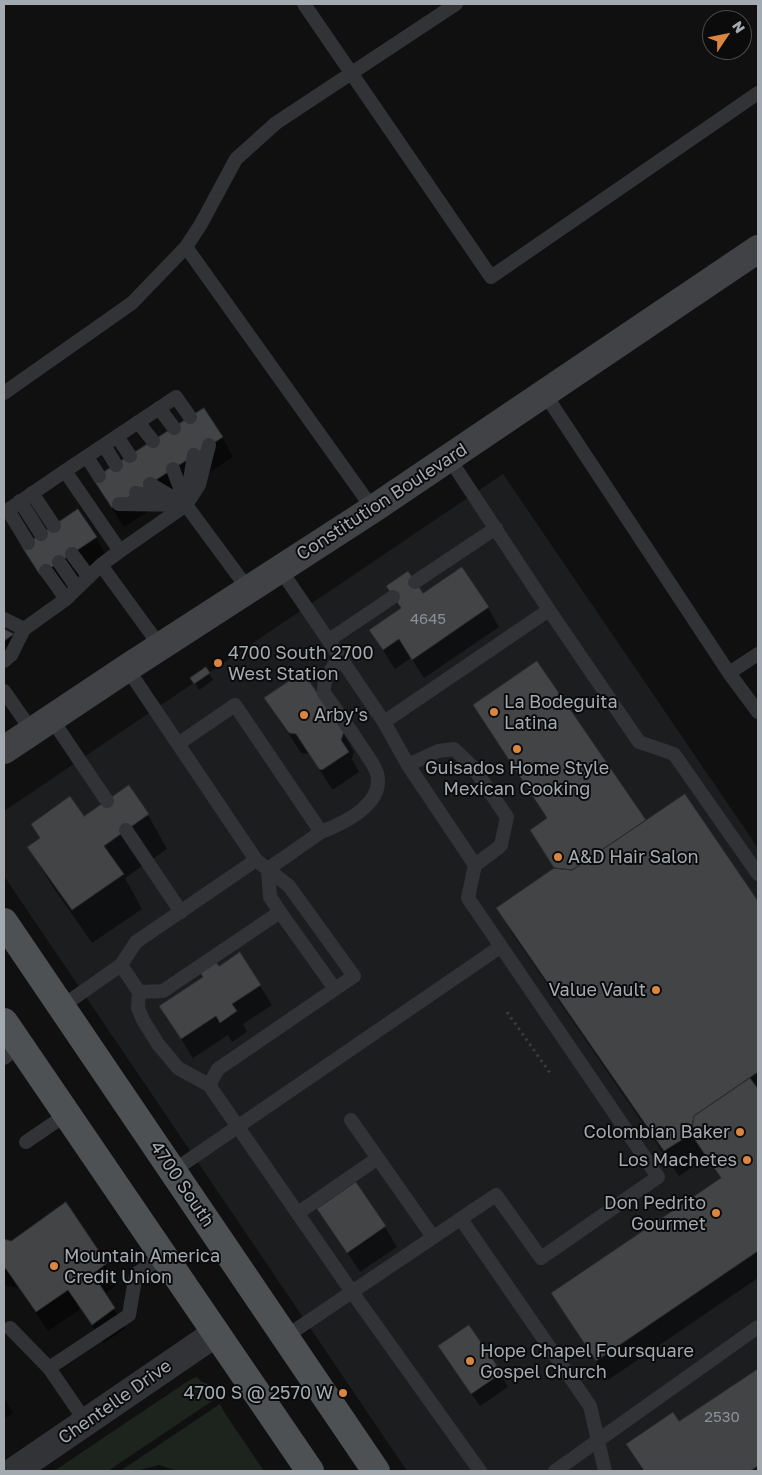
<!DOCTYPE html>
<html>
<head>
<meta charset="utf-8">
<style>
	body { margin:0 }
	#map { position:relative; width:762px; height:1475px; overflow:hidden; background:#101011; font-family:"Golos Text",sans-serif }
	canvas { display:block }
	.frame { position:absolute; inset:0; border:5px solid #a3aab0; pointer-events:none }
	.north { position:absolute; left:702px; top:10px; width:50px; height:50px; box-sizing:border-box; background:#0b0b0c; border:1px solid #484b4e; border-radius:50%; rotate:56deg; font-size:14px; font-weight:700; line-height:20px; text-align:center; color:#a3aab0 }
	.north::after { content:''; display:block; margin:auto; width:18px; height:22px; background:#da8640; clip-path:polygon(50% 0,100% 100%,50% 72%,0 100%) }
</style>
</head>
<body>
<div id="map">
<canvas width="762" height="1475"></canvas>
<div class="frame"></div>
<div class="north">N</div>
</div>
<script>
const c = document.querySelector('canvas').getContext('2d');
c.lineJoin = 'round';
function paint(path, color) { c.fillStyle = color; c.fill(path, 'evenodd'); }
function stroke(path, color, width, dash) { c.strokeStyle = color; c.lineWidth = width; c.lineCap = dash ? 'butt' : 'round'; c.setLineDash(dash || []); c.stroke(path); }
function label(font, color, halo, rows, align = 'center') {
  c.font = font + ' "Golos Text",sans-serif'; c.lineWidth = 4; c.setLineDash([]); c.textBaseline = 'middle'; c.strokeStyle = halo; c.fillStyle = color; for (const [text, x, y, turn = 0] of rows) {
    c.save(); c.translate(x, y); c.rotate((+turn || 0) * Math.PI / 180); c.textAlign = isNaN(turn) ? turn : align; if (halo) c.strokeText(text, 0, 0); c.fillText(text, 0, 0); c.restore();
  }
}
const built = new Path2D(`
	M503 474 758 848V1471H407L4 876V811Z`);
const green = new Path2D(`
	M197 1377 202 1382 208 1384 218 1397 108 1471H54L191 1379Z
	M220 1404 224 1412 264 1471H177L159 1465 136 1471H120Z`);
const shadow = new Path2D(`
	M222 437 233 457 124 527 106 499Z
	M96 538 107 557 52 593 23 548Z
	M388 587 488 608 499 627 424 678 411 658 395 669 370 630 401 610Z
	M4 630 13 635 17 641 4 650Z
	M537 662 646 822 685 796 758 904V1278L608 1380 552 1294 721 1179 705 1156V1159L679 1176 512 933 498 908 555 869 548 819 474 705Z
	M206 669 213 680 199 690 192 678Z
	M266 698 343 732 354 752 352 759 359 772 334 789H332L309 754 301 753Z
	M148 815 167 849 125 878 142 909 92 943 49 881 29 847Z
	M240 954 272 1005 243 1024 247 1032 232 1042 228 1035 193 1058 161 1007Z
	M355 1184 385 1227 397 1247 360 1272 319 1209Z
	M66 1204 118 1284 104 1294 126 1328 104 1343 81 1309 48 1331 19 1288 5 1286 4 1283V1240L11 1242Z
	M448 1360 500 1373 508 1387 480 1406Z
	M758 1370V1471H643L627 1445 679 1423Z
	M4 1397 13 1413 4 1419Z`);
const building = new Path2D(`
	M204 408 223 437 112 508 93 479Z
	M78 509 97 537 40 575 22 547Z
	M462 567 489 607 412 660 399 639 383 650 369 630 401 608 386 586 408 571 423 593Z
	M4 629 14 634 4 641Z
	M537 661 646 820 572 870 554 868 530 830 547 818 473 705Z
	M206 667 210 673 194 684 190 678Z
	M303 672 344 732 341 740 349 752 322 770 319 769 296 734 289 733 264 698Z
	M129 785 149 814 104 846 124 874 72 910 27 847 40 838 31 824 70 796 84 816Z
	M685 794 758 901V1072L694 1116 691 1134 664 1151 496 908 554 868 572 870Z
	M240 952 261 985 232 1004 237 1011 220 1023 216 1016 181 1039 159 1006 203 977 199 971 214 960 219 966Z
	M750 1078 758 1089V1251L596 1361 551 1293 721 1178 691 1134 694 1116Z
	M356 1182 386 1226 347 1253 317 1209Z
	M66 1202 107 1263 93 1274 115 1308 92 1325 68 1290 36 1312 6 1269 4 1268V1239L11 1241Z
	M469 1325 502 1373 471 1394 438 1346Z
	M758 1369V1466L750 1471H644L626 1444 673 1412 679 1421Z`);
const path = new Path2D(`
	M507 1012 550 1073`);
const lane = new Path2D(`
	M304 4 491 277 758 93
	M186 247 373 509
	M4 393 132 303 186 247 201 224 236 159 276 123 456 4
	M545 394 729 673 758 712
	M159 408 174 428
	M138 422 153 441
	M117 436 130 456
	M104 445 116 465
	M209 445 199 485 186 505 248 589
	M87 457 99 476
	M449 458 549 610 639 742 674 754 758 874
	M173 469 186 504
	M150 484 172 497
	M32 493 54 526
	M136 493 161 499
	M20 501 41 534
	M119 504 186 505
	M28 543 8 510 65 471
	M120 551 186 505 194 455
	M72 554 89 577
	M59 562 77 588
	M280 569 384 722 408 765 475 865 468 898 658 1177 541 1258 496 1195 285 1337
	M46 571 66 599
	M415 582 496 528
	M4 619 24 629 66 599 101 565
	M329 640 393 597
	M160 646 101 565 120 551 65 471 176 397 190 417
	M4 661 11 655 24 629
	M127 668 256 860 289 886 354 976 218 1069 209 1085
	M729 673 758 654
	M4 691 32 731
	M51 718 107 801
	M384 722 549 610
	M178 744 235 705 321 832 268 869 270 897 280 912
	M408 765 438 751 454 749 473 767 507 817 501 845 498 848 475 865
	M126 830 181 912
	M321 832C344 823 385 804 377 773 373 762 363 750 357 740 346 724 335 708 324 693 322 679 333 668 340 657
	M121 965 139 992 138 1008 143 1020 158 1044 178 1068 209 1085 352 1292 480 1471
	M139 992 163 991 280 912 335 989
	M61 1007 121 965 136 942 256 860
	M4 1058 20 1046
	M351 1120 433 1237
	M26 1142 67 1114
	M173 1171 500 947
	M298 1213 378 1158
	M461 1219 590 1406 605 1471
	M10 1328 49 1368 86 1422
	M49 1368 129 1315 136 1274 164 1256
	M555 1471 758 1327`);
const street = new Path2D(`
	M14 1471 216 1333`);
const secondary = new Path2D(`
	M4 750 127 668 373 509 758 249`);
const primary = new Path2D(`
	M4 922 376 1471
	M4 1022 310 1471`);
const markers = [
	[218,663,5,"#da8640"],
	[494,712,5,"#da8640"],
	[304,715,5,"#da8640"],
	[517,749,5,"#da8640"],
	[558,857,5,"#da8640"],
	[656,990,5,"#da8640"],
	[740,1132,5,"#da8640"],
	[747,1160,5,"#da8640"],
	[716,1213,5,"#da8640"],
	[54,1266,5,"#da8640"],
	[470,1361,5,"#da8640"],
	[343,1393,5,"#da8640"]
];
const numberNames = [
	["4645",428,619],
	["2530",722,1417]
];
const streetNames = [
	["Constitution Boulevard",382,502,-33],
	["4700 South",182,1184,56],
	["Chentelle Drive",115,1402,-35]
];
const poiNames = [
	["4700 South 2700",228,653],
	["West Station",228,674],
	["La Bodeguita",504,702],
	["Latina",504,723],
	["Arby's",314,715],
	["Guisados Home Style",517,768,"center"],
	["Mexican Cooking",517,789,"center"],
	["A&D Hair Salon",568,857],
	["Value Vault",646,990,"right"],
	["Colombian Baker",730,1132,"right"],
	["Los Machetes",737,1160,"right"],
	["Don Pedrito",706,1203,"right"],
	["Gourmet",706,1224,"right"],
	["Mountain America",64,1256],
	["Credit Union",64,1277],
	["Hope Chapel Foursquare",480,1351],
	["Gospel Church",480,1372],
	["4700 S @ 2570 W",333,1393,"right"]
];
paint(built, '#1c1d1e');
paint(green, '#1d231d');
paint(shadow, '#0007');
paint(building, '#424446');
stroke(building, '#2a2b2d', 1);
stroke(path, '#383a3d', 3, [2.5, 4]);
stroke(lane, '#323336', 14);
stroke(street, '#323336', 28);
stroke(secondary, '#404246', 28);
stroke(primary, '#4e5154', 28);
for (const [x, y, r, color] of markers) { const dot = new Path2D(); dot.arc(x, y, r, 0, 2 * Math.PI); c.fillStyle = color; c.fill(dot); stroke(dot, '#0b0b0c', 2); }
label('15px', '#8b9096', null, numberNames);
label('18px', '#a3aab0', '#0b0b0c', streetNames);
label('18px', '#a3aab0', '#0b0b0c', poiNames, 'left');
</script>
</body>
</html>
